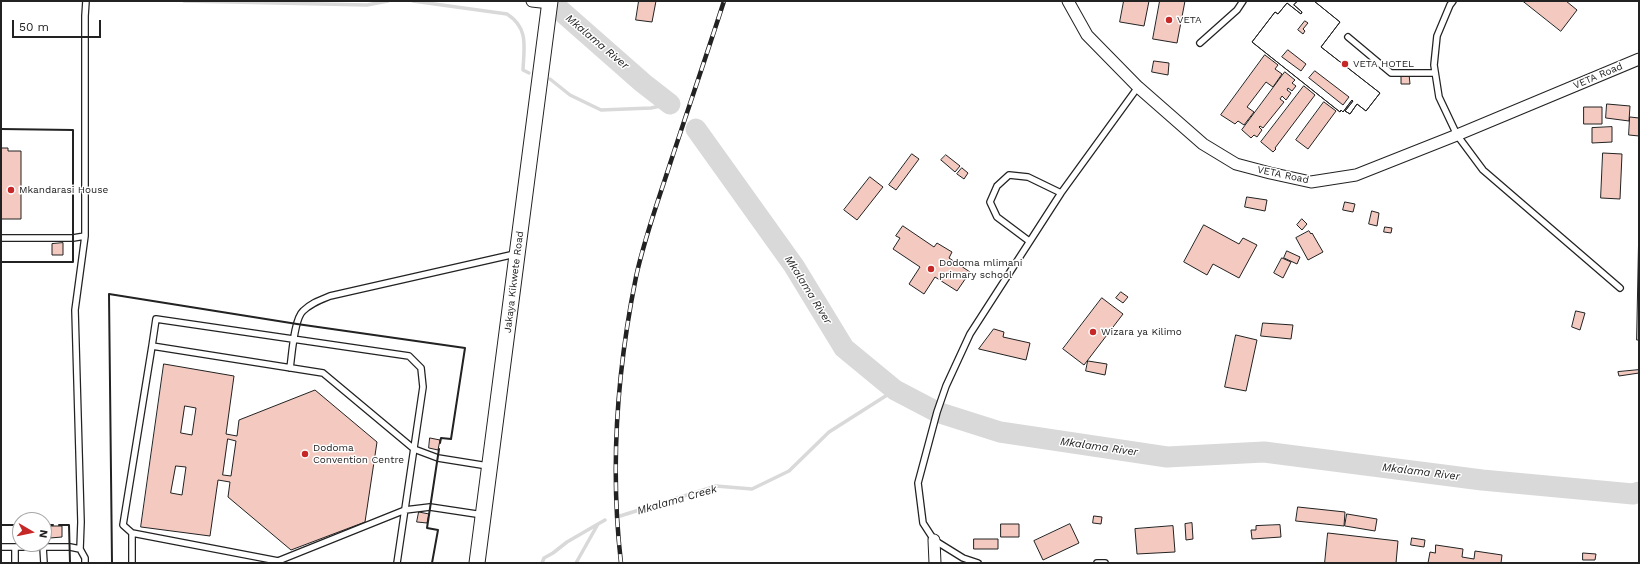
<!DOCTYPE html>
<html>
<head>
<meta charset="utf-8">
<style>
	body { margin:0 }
	#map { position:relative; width:1640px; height:564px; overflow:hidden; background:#fff; font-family:"Work Sans",sans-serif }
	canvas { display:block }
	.frame { position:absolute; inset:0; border:2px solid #222; pointer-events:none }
	.north { position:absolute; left:12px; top:512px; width:40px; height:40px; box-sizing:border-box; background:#fff; border:1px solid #a7a7a7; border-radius:50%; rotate:99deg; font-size:11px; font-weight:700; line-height:16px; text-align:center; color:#222 }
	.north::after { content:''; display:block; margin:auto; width:14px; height:18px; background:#c62828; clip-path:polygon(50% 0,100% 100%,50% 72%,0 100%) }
	.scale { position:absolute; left:12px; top:20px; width:89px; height:18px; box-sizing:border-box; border:2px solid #222; border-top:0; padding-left:5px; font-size:12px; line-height:14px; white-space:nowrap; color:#222; -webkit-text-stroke:3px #fff; paint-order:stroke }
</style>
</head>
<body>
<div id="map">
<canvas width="1640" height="564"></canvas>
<div class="frame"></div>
<div class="north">N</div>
<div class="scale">50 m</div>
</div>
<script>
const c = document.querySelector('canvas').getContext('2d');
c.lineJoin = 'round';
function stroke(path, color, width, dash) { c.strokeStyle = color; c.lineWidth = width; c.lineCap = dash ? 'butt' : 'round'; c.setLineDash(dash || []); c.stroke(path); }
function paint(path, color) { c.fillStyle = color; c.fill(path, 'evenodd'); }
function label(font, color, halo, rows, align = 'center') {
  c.font = font + ' "Work Sans",sans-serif'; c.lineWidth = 3; c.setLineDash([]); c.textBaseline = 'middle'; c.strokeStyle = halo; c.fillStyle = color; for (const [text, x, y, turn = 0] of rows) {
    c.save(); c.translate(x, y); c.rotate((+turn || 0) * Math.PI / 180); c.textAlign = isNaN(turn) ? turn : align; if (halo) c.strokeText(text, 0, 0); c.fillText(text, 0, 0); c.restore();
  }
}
const stream = new Path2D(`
	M184 1 367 5 388 1
	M413 1 507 14C529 28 524 47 523 70L529 73
	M550 79 570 95 601 110 651 108 670 104
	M620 516 716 486 752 489 789 471 829 432 895 390
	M542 563 544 558 553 553 567 542 598 524
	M576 563 598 524 605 520`);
const river = new Path2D(`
	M560 10 643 83 670 104
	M696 129 794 266 844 348 895 390 937 412 1000 432 1167 457 1264 452 1482 480 1633 494 1639 492`);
const building = new Path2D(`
	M639 1H656L652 22 636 20Z
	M1124 1H1149L1144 26 1120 22Z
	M1160 1H1185L1177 43 1153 39Z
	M1298 1H1314L1340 22 1321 47 1380 93 1366 111 1357 104 1350 114 1345 111 1353 101 1352 100 1343 112 1341 110 1340 112 1252 42 1275 12 1278 14 1287 3 1301 14 1302 12 1294 5ZM1305 21 1308 23 1303 29 1305 31 1303 34 1298 30ZM1288 50 1306 64 1301 71 1282 57ZM1315 71 1349 97 1343 105 1309 78Z
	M1298 1H1314L1340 22 1321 47 1380 93 1366 111 1357 104 1350 114 1345 111 1353 101 1352 100 1343 112 1341 110 1340 112 1252 42 1275 12 1278 14 1287 3 1301 14 1302 12 1294 5Z
	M1523 1H1566L1577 10 1561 31Z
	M1265 55 1278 65 1275 69 1282 74 1273 87 1266 82 1247 107 1254 112 1244 125 1238 121 1235 124 1221 115Z
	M1154 61 1169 63 1168 75 1152 72Z
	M1285 72 1295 80 1292 83 1296 86 1292 91 1288 88 1287 90 1291 93 1286 100 1282 96 1280 99 1284 102 1263 128 1260 126 1259 127 1262 130 1257 137 1254 135 1251 138 1242 130Z
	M1409 74 1410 84H1401V75Z
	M1304 86 1315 95 1275 148 1276 149 1273 152 1261 142Z
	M1324 102 1336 111 1308 149 1296 140Z
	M1607 104 1630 106 1629 121 1606 118Z
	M1584 107H1602V124H1584Z
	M1630 117 1639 118V136L1629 135Z
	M1612 127V142L1592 143V128Z
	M1 148H8V151H21V219H1Z
	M1603 153 1622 154 1620 199 1601 198Z
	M912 154 919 159 896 190 889 185Z
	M946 155 960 166 955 172 941 160Z
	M962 168 968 173 964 179 957 174Z
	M870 177 883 187 857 220 844 210Z
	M1247 197 1267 200 1265 211 1245 207Z
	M1345 202 1355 204 1353 212 1343 210Z
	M1372 211 1379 213 1377 226 1369 224Z
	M1302 219 1307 224 1302 230 1297 225Z
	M1639 221V340H1637Z
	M1204 225 1239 244 1243 238 1257 245 1239 278 1213 264 1207 275 1184 262Z
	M903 226 934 247 937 243 952 252 949 258 970 272 957 291 935 277 924 294 909 284 920 267 893 249 900 238 896 236Z
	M1385 227 1392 228 1391 233 1384 232Z
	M1309 231 1311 234 1312 233 1323 252 1308 260 1296 238Z
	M63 243V255H52V244Z
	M1287 251 1300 257 1297 264 1284 258Z
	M1282 258 1291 262 1283 278 1274 273Z
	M1121 292 1128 297 1123 303 1116 298Z
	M1102 298 1123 314 1084 365 1063 349Z
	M1576 311 1585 313 1580 330 1572 327Z
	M1263 323 1293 325 1291 339 1261 336Z
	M994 329 1004 332 1003 337 1030 343 1026 360 979 349Z
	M1236 335 1257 340 1246 391 1225 387Z
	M1088 361 1107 364 1105 375 1086 371Z
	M164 364 234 376 226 434 237 436 239 420 315 390 377 442 365 522 291 550 228 497 230 482 218 480 210 536 141 527ZM185 406 196 408 192 435 181 433ZM228 439 236 441 231 476 223 475ZM176 466 186 467 182 495 171 493Z
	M1639 370V373L1619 376 1618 372Z
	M430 438 440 440 438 450 429 448Z
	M1298 507 1345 512 1344 526 1296 521Z
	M419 512 429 514 427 523 417 522Z
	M1347 514 1377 519 1375 531 1345 526Z
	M1094 516 1102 517 1101 524 1093 523Z
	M1192 523 1193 539 1186 540 1185 524Z
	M1001 524H1019V537H1001Z
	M1070 524 1079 543 1043 560 1034 541Z
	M1280 525 1281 537 1252 539 1251 530H1256V526Z
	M50 526H62V537L50 538Z
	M1173 526 1175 552 1137 554 1135 529Z
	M1328 533 1398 541 1396 563H1325Z
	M1412 538 1425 540 1424 547 1411 545Z
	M974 539H998V549H974Z
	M1436 545 1463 549 1462 557 1474 559 1475 551 1502 555 1501 563H1428L1430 552 1435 553Z
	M1583 553 1596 554 1595 560H1583Z`);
const lane = new Path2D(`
	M1453 1 1450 5 1437 36 1434 65 1439 97 1457 135 1483 170 1620 288
	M1348 37 1391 73H1435
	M1200 43 1237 10 1243 1
	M1 238H73L85 236V16L86 1
	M1029 241 997 217 990 202 997 186 1009 175 1028 177 1061 193
	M152 346 156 319 409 356 421 368 423 387 397 563
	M290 368C292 355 294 319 303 311 311 303 320 300 330 296L515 254
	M483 515 430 507 405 510 278 561 132 533 123 525 152 346 323 373 414 449 438 458 488 466
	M132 533V563
	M1 547H70L80 549 85 558V563
	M43 547 44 563
	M80 549 81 522 75 310 85 236
	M15 563V547
	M978 563 963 558 934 540 923 523 918 483 937 412 946 386 970 334 1061 193 1138 87
	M1097 563H1105`);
const street = new Path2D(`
	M532 1 550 3
	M1068 1 1087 35 1138 87 1203 144 1236 164 1270 173 1311 182 1356 175 1457 135 1639 59
	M934 540 935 563`);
const secondary = new Path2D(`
	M477 563 550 1`);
const rail = new Path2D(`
	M621 563C610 468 617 371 636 277 644 240 657 204 669 167 687 112 706 57 724 1`);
const wall = new Path2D(`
	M1 129 73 130V262H1
	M1 525H20
	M44 525H53
	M59 525H69L70 563
	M112 563 109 294 297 324 465 348 451 439 441 438 440 443
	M432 563 438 530 427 528 439 449`);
const markers = [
	[1169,20,4,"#c62828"],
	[1345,64,4,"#c62828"],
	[11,190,4,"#c62828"],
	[931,269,4,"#c62828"],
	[1093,332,4,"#c62828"],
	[305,454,4,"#c62828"]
];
const poiNames = [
	["VETA",1177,20],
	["VETA HOTEL",1353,64],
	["Mkandarasi House",19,190],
	["Dodoma mlimani",939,263],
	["primary school",939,275],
	["Wizara ya Kilimo",1101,332],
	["Dodoma",313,448],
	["Convention Centre",313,460]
];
const streetNames = [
	["VETA Road",1598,76,-23],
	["VETA Road",1283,175,12],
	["Jakaya Kikwete Road",514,282,-83]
];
const waterNames = [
	["Mkalama River",597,42,40],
	["Mkalama River",808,290,58],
	["Mkalama River",1099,447,8],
	["Mkalama River",1421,472,7],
	["Mkalama Creek",677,500,-16]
];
stroke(stream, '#d9d9d9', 3.5);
stroke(river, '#d9d9d9', 21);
paint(building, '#f3c9c0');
stroke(building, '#222', 1);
stroke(lane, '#222', 8);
stroke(street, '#222', 13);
stroke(secondary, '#222', 17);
stroke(lane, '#fff', 5.5);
stroke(street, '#fff', 11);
stroke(secondary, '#fff', 15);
stroke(rail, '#222', 4.5);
stroke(rail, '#fff', 3, [9]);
stroke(wall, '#222', 2);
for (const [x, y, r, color] of markers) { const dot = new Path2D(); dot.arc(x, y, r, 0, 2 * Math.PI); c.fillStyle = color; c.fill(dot); stroke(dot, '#fff', 1.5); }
label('10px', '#222', '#fff', poiNames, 'left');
label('10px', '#222', '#fff', streetNames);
label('italic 11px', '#222', '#fff', waterNames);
</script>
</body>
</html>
